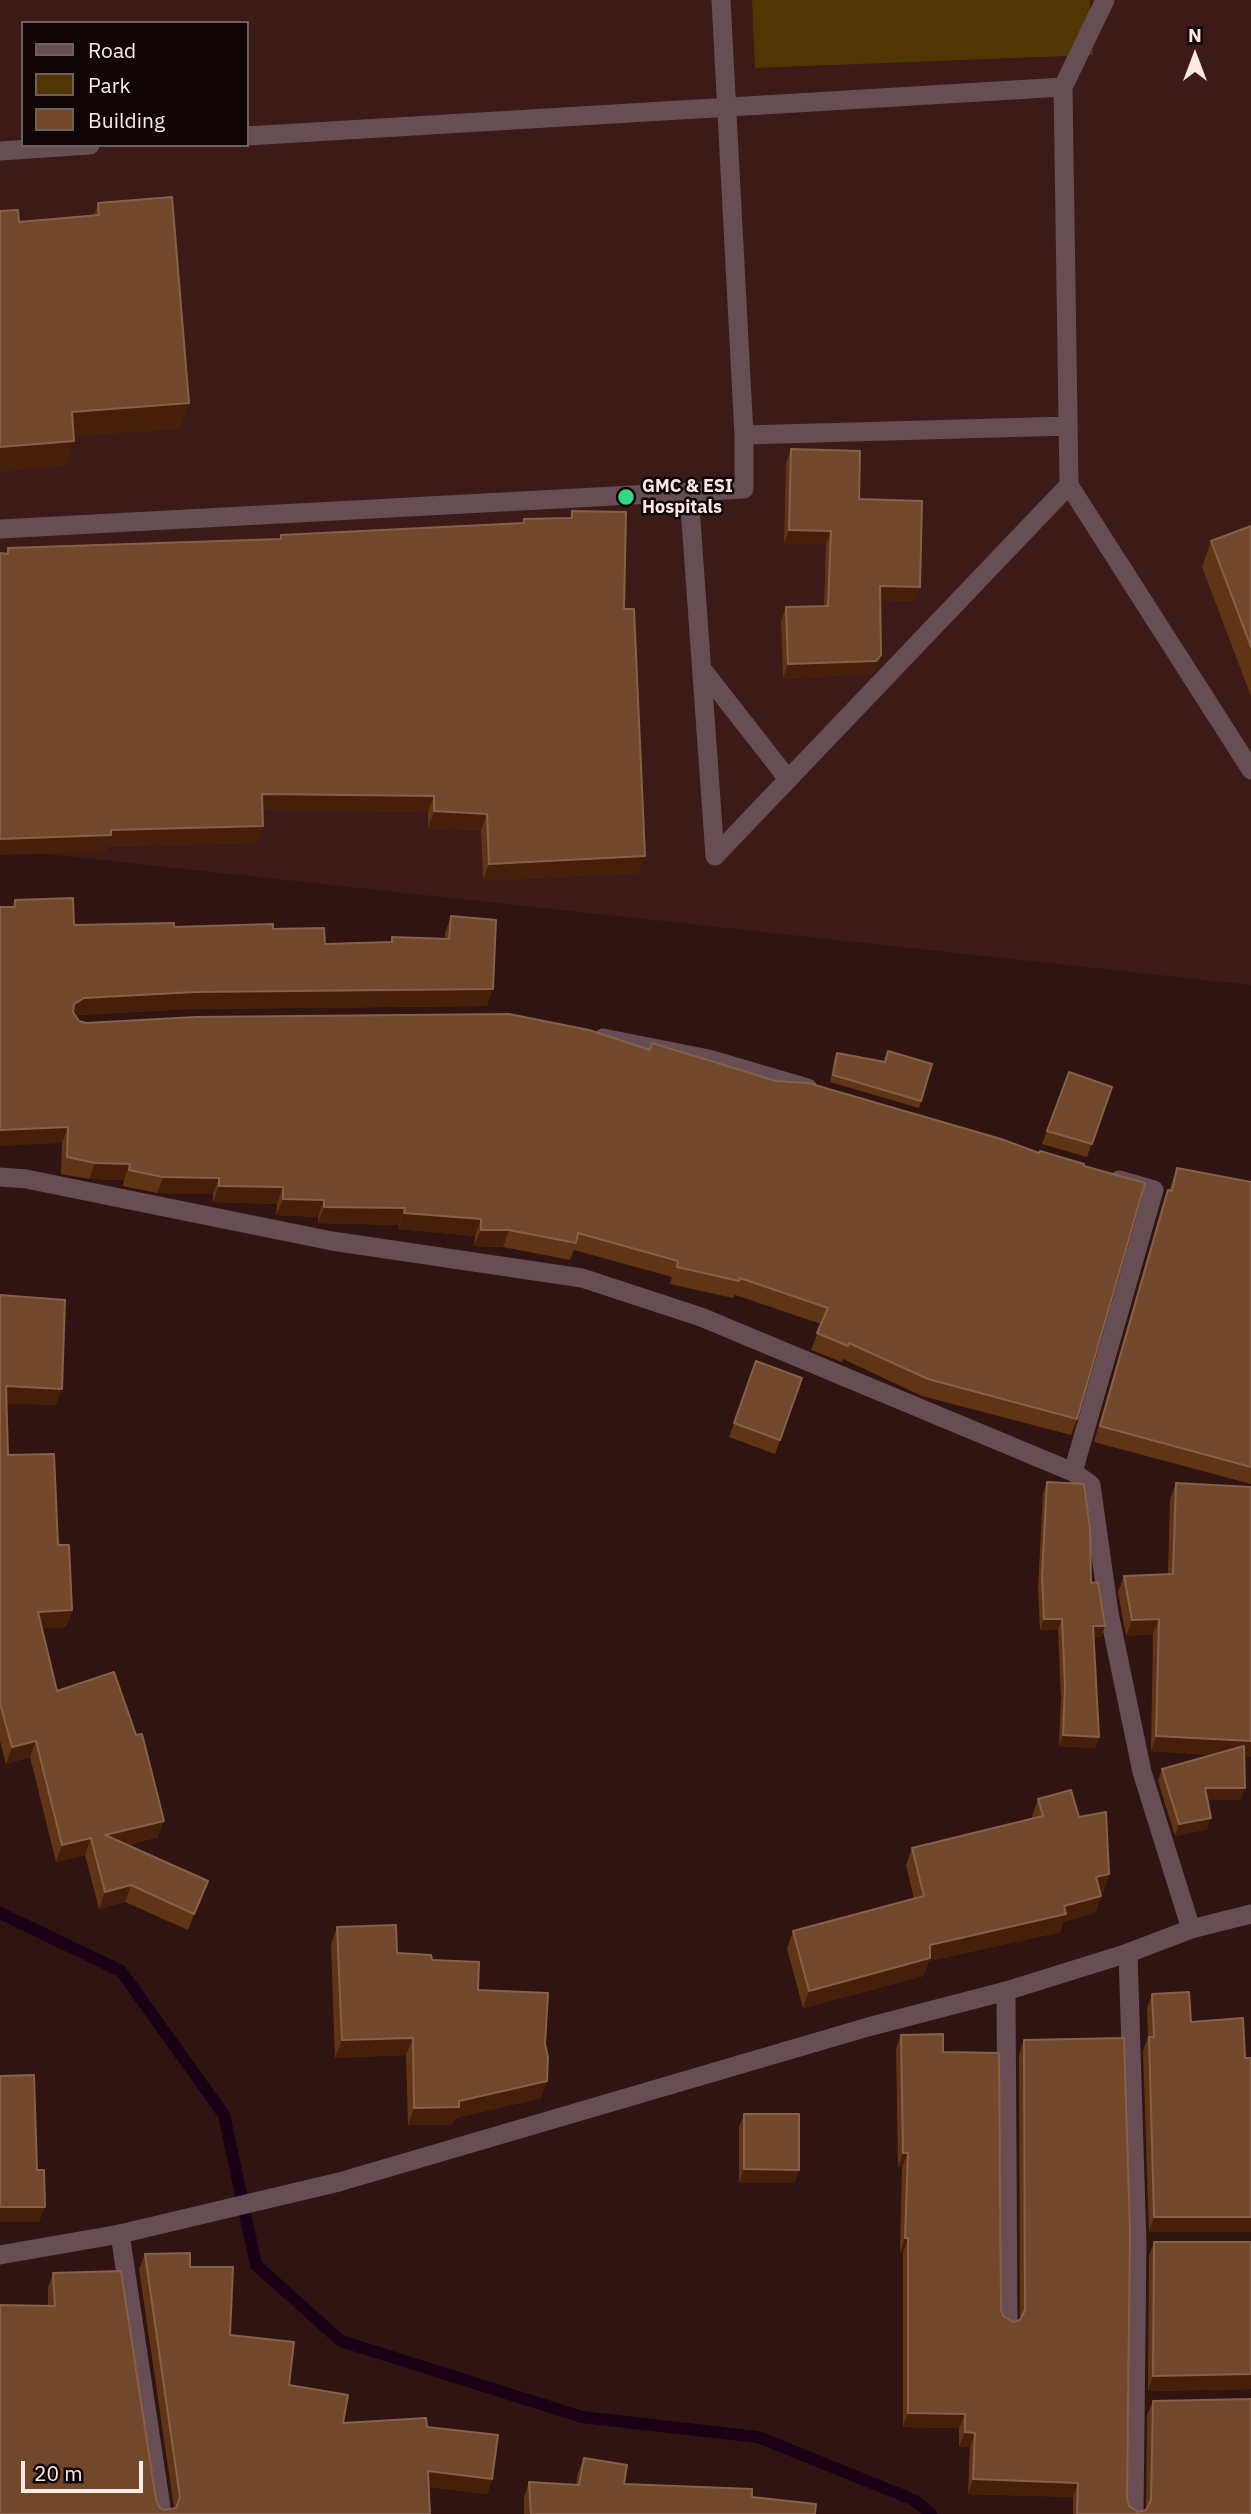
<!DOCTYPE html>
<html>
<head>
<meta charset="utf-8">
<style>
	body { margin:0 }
	#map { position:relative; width:1251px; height:2514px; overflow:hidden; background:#2f1412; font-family:"IBM Plex Sans",sans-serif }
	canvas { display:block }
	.legend { position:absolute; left:21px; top:21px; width:228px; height:126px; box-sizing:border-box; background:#0f0504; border:2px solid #6e605e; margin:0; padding:9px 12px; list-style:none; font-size:21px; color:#fce9e6 }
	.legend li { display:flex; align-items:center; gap:14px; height:35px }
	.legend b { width:35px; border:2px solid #6e605e }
	.north { position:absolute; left:1160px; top:21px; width:70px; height:70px; -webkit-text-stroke:5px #0f0504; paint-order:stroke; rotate:0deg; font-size:19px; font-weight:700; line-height:28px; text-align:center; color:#fce9e6 }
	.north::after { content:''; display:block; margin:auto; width:24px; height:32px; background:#fce9e6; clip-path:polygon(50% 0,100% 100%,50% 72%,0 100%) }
	.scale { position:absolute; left:21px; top:2461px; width:122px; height:32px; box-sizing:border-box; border:4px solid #fce9e6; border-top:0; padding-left:9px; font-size:21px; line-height:24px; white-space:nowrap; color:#fce9e6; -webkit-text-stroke:5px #0f0504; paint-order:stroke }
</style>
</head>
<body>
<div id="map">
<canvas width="1251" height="2514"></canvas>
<ul class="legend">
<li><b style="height:9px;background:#674e55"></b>Road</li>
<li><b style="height:19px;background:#503602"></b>Park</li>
<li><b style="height:19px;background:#71482b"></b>Building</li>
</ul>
<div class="north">N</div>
<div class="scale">20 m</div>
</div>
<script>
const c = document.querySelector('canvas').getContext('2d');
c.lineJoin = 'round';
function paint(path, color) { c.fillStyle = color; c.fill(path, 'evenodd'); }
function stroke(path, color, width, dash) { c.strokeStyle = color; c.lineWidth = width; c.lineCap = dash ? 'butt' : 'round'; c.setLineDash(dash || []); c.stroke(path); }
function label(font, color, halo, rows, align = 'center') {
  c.font = font + ' "IBM Plex Sans",sans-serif'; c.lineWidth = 5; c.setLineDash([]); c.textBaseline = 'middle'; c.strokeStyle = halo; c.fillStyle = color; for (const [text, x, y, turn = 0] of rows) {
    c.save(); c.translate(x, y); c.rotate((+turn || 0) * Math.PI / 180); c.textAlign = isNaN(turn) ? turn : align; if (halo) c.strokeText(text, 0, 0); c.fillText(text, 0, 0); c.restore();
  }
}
const built = new Path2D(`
	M0 0H1251V985L0 849ZM23 23H247V145H23Z`);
const green = new Path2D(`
	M752 0H1090L1093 55 755 68Z`);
const stream = new Path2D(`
	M0 1913 121 1971 224 2115 256 2265 341 2341 582 2417 758 2437 914 2500 931 2514`);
const minor = new Path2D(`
	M1063 87 1105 0
	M247 136 1063 87 1069 485 1251 770
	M0 151 90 145
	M744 435 1068 426
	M689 493 715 856
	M0 529 744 489V435L721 0
	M702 669 788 779
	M715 856 1069 485
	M603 1038 709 1059 808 1088
	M0 1177 26 1179 332 1241 582 1278 701 1317 1073 1472 1091 1485 1109 1613 1142 1772 1191 1929
	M1073 1472 1154 1190 1119 1180
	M1128 1953 1137 2244 1134 2514
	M1006 1991 1008 2324
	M120 2234 162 2514`);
const tertiary = new Path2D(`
	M0 2255 120 2234 339 2182 868 2027 1006 1991 1128 1953 1191 1929 1251 1914`);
const wall = new Path2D(`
	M98 203 180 428 74 436V441L65 466 19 222 94 216Z
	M791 449 859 499 915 601 880 600 881 655 876 669 871 674 783 678 781 621 786 607 824 606 826 544H784L786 463Z
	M572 511 624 609 639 873 483 880 481 830 428 828V812L263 810V826L257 843 107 846 105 852 6 553 8 548 279 539 281 535 522 524 524 519 570 518Z
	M1251 526V696L1202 567 1211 541Z
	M15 900 74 925 273 929 325 944 391 942 392 937 445 939V933L451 916 487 1006 189 1009 78 1015 76 1016 79 1021 86 1023 649 1050 776 1081 1084 1166 1077 1419 1071 1435 922 1396 843 1359 842 1362 811 1350 821 1324 735 1295 733 1298 670 1284 672 1277 574 1250 570 1260 503 1247 474 1246 475 1236 398 1229 399 1225 318 1223V1217L276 1215 277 1204 213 1202V1194L157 1193 123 1186 124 1180 89 1179 61 1174 62 1143 12 907Z
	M888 1051 921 1101 919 1108 830 1082 834 1060 837 1053 885 1062Z
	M1069 1072 1112 1087 1087 1157 1042 1144Z
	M1177 1168 1251 1182V1484L1094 1442 1162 1206 1168 1190H1169Z
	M0 1295 56 1405 6 1403 8 1455 58 1545 72 1610 66 1627 42 1628 57 1691 158 1837 127 1845 208 1881 202 1898 188 1930 125 1902 99 1909 85 1855 56 1862 30 1757 6 1764 0 1741Z
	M756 1361 802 1378 775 1454 729 1437Z
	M1047 1482 1091 1583 1105 1626 1101 1637H1093L1099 1737 1095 1748 1059 1746 1061 1697 1058 1629 1040 1630 1038 1588 1043 1493Z
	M1176 1483 1244 1756 1245 1788 1240 1800H1208L1207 1829 1175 1836 1158 1781 1162 1769 1213 1755 1151 1751 1153 1634 1126 1636 1118 1592 1124 1576 1168 1574 1170 1499Z
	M1038 1799 1079 1817 1109 1874 1103 1892H1100L1101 1896 1095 1913 1063 1922 1060 1932 929 1961 923 1976 803 2008 787 1949 793 1931 914 1899 906 1865 912 1848 1032 1819V1816Z
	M337 1927 397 1953 432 1960 478 1990 545 2044 541 2098 455 2118 452 2125H408L406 2055 335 2058 331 1944Z
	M1152 1994 1191 2022 1251 2232H1149L1143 2051 1148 2037 1147 2009Z
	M901 2035 943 2052 1001 2310 1003 2316 1013 2322 1020 2319 1019 2055 1024 2040 1129 2506 1138 2512 1146 2509 1147 2415 1153 2401 1251 2514H1073V2497L968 2494 970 2447H959V2428L903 2427V2253L900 2252 902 2167H898L896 2049Z
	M744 2114 799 2170 794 2183H739V2127Z
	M1154 2242H1251V2389L1148 2391 1149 2256Z
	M145 2254 190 2267 230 2335 289 2385 343 2423 427 2427 492 2479 487 2494 429 2487 430 2514H0L48 2306V2288L53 2273 159 2507 164 2510 174 2508 139 2269Z
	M584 2458 624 2484 752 2497 815 2514H524V2497L529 2482 576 2484 578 2473Z`);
const shadedWall = new Path2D(`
	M189 403 180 428 63 437 72 412Z
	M74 441 65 466 0 472V447Z
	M789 530 831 531 826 544H784Z
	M880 586 920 587 915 601 875 600Z
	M881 655 876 669 871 674 783 678 788 664Z
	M262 794 434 796 428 812 256 810Z
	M434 811 487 814 481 830 428 828Z
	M263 826 257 843 107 846 105 852 0 855V839L111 830Z
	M645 856 639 873 483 880 489 864Z
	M493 989 487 1006 189 1009 78 1015 68 1021 74 1004 84 998 195 992Z
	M68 1127 62 1143 0 1146V1130Z
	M95 1163 130 1164 124 1180 89 1179Z
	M163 1177 219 1178 213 1194 157 1193Z
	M219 1186 283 1187 277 1204 213 1202Z
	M283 1199 324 1200 318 1217 276 1215Z
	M324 1207 405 1208 399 1225 318 1223Z
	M404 1213 481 1219 475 1236 398 1229Z
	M481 1230H509L503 1247 474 1246Z
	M6 1386 62 1389 56 1405 0 1403Z
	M72 1610 66 1627 32 1629 38 1612Z
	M1044 1619H1062L1058 1629 1040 1630Z
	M1159 1619 1153 1634 1126 1636 1132 1620Z
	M1093 1626H1105L1101 1637H1089Z
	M1063 1735 1099 1737 1095 1748 1059 1746Z
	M1156 1736 1251 1741V1757L1151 1751Z
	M36 1741 30 1757 6 1764 12 1747Z
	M1205 1788H1245L1240 1800H1201Z
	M1211 1818 1207 1829 1175 1836 1179 1824Z
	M164 1821 158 1837 99 1851 105 1835Z
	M91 1838 85 1855 56 1862 62 1845Z
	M1109 1874 1103 1892 1089 1894 1096 1877Z
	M208 1881 202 1898 188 1930 194 1914Z
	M131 1885 125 1902 99 1909 105 1892Z
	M1101 1896 1095 1913 1063 1922 1060 1932 929 1961 923 1976 803 2008 809 1991 930 1945Z
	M413 2038 406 2055 335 2058 342 2040Z
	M547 2081 541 2098 455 2118 452 2125H408L414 2108 459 2101Z
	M903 2153H908L902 2167H898Z
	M744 2169 799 2170 794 2183H739Z
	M0 2207H45L39 2222H0Z
	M1154 2217H1251V2232H1149Z
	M905 2238H908L903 2253 900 2252Z
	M1251 2374V2389L1148 2391 1153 2376Z
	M908 2413 965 2414 959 2428 903 2427Z
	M965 2432 975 2433 970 2447H959Z
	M428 2471 492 2479 487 2494 423 2486Z
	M973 2479 1078 2483 1073 2497 968 2494Z`);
const building = new Path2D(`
	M172 197 189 403 72 412 74 441 0 447V211L18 210 19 222 99 215 98 203Z
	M791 449 860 451 859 499 922 501 920 587 880 586 881 655 876 661 788 664 786 607 828 606 831 531 789 530Z
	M572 511 626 512 624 609H634L645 856 489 864 487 814 434 811V796L262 794 263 826 111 830V835L0 839V553L8 554V548L281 539V535L524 523V519L572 518Z
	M1251 526V647L1211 541Z
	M73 898 74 925 174 923V927L273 924V929L324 928 325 944 392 942V937L449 939 451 916 496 920 493 989 195 992 84 998 74 1004 73 1012 79 1021 86 1023 196 1017 509 1014 589 1030 650 1050 652 1043 776 1081 808 1083 1001 1139 1039 1153 1040 1151 1084 1164V1166L1145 1183 1077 1419 928 1379 849 1343 848 1346 817 1333 828 1308 740 1278 739 1281 677 1267 678 1261 578 1233 576 1243 509 1230H481V1219L404 1213 405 1208 324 1207V1200L283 1199V1187L219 1186V1178L163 1177 129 1170 130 1164 95 1163 67 1157 68 1127 0 1130V907H15V900Z
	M888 1051 932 1064 921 1101 833 1075 837 1053 885 1062Z
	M1069 1072 1112 1087 1092 1144 1047 1131Z
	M1177 1168 1251 1182V1467L1100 1426 1168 1190 1172 1191Z
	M0 1295 65 1300 62 1389 6 1386 8 1455 54 1454 58 1545H69L72 1610 38 1612 57 1691 114 1672 136 1735 142 1734 164 1821 105 1835 208 1881 194 1914 131 1885 105 1892 91 1838 62 1845 36 1741 12 1747 0 1703Z
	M756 1361 802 1378 780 1440 734 1423Z
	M1047 1482 1084 1484 1090 1529 1091 1583 1098 1582 1105 1626H1093L1099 1737 1063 1735 1065 1686 1062 1619H1044L1042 1577Z
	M1176 1483 1251 1487V1741L1156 1736 1159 1619 1132 1620 1124 1576 1173 1574Z
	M1244 1746 1245 1788H1205L1211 1818 1179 1824 1162 1769Z
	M1071 1790 1079 1817 1106 1812 1109 1874 1096 1877 1101 1896 1064 1906 1066 1914 930 1945V1958L809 1991 793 1931 924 1896 912 1848 1043 1816 1038 1799Z
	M396 1925 397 1953 431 1955 432 1960 479 1962 478 1990 548 1993 545 2044 548 2057 547 2081 459 2101V2107L414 2108 413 2038 342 2040 337 1927Z
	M1189 1992 1191 2022 1243 2018 1245 2058H1251V2217H1154L1149 2037H1154L1152 1994Z
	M943 2034V2052L999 2053 1001 2310 1003 2316 1013 2322 1020 2320 1025 2310 1024 2040 1124 2038 1130 2230 1127 2499 1129 2506 1138 2512 1146 2510 1151 2500 1153 2401 1251 2399V2514H1077L1078 2483 973 2479 975 2433 965 2432V2414L908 2413V2238H905L908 2153H903L901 2035Z
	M34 2075 37 2170H44L45 2207H0V2076Z
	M744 2114H799V2170L744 2169Z
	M1154 2242H1251V2374L1153 2376Z
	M190 2253V2267H233L230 2335 294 2342 289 2385 348 2395 343 2423 426 2418 427 2427 498 2435 492 2479 428 2471 430 2514H0V2305L55 2306 53 2273 121 2271 156 2500 159 2507 164 2510 176 2508 180 2497 145 2254Z
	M584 2458 627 2465 624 2484 752 2489V2497L816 2504 815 2514H531L529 2482 579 2485Z`);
const markers = [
	[626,497,9,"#30d883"]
];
const poiNames = [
	["GMC & ESI",642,487],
	["Hospitals",642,508]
];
paint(built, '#3b1a17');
paint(green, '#503602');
stroke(stream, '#1a0015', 12);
stroke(minor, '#674e55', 19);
stroke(tertiary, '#674e55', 19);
paint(wall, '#603515');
paint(shadedWall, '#451f0a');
paint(building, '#71482b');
stroke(building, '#866148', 2);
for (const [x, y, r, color] of markers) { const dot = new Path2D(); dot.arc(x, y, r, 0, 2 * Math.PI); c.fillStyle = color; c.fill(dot); stroke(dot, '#0f0504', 2.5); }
label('bold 18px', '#fce9e6', '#0f0504', poiNames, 'left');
</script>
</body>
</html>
